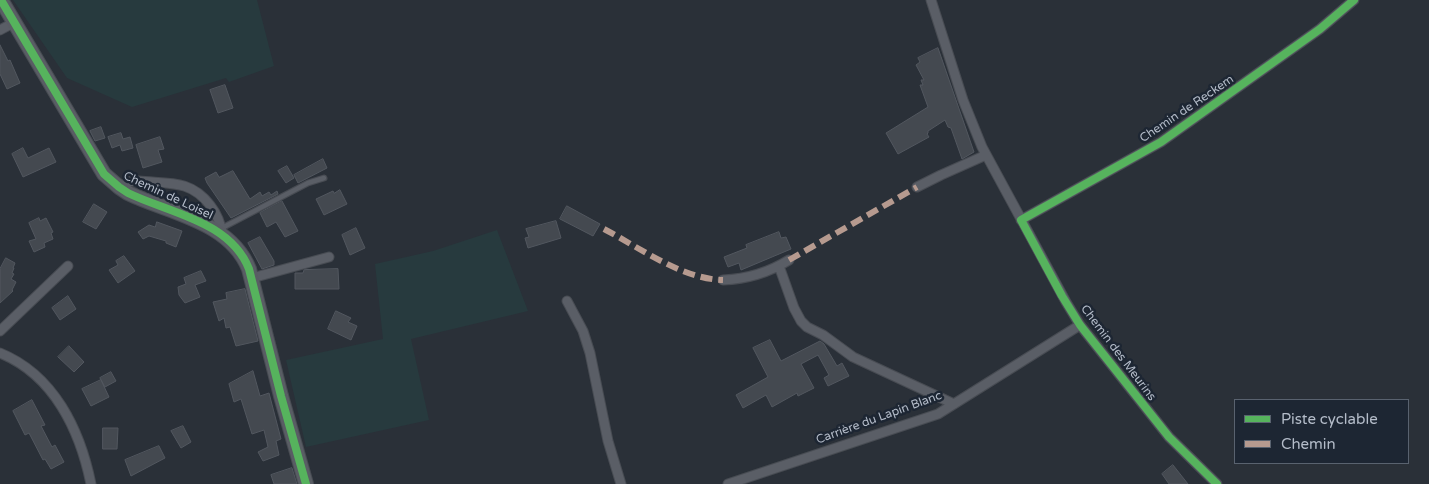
<!DOCTYPE html>
<html>
<head>
<meta charset="utf-8">
<style>
	body { margin:0 }
	#map { position:relative; width:1429px; height:484px; overflow:hidden; background:#2a3038; font-family:"Varela Round",sans-serif }
	canvas { display:block }
	.legend { position:absolute; left:1234px; top:399px; width:175px; height:65px; box-sizing:border-box; background:#1d2633; border:1px solid #59626f; margin:0; padding:6px 9px; list-style:none; font-size:15px; color:#b4bcc9 }
	.legend li { display:flex; align-items:center; gap:10px; height:25px }
	.legend b { width:25px; border:1px solid #59626f }
</style>
</head>
<body>
<div id="map">
<canvas width="1429" height="484"></canvas>
<ul class="legend">
<li><b style="height:6px;background:#56b35d"></b>Piste cyclable</li>
<li><b style="height:6px;background:#b69a8f"></b>Chemin</li>
</ul>
</div>
<script>
const c = document.querySelector('canvas').getContext('2d');
c.lineJoin = 'round';
function paint(path, color) { c.fillStyle = color; c.fill(path, 'evenodd'); }
function stroke(path, color, width, dash) { c.strokeStyle = color; c.lineWidth = width; c.lineCap = dash ? 'butt' : 'round'; c.setLineDash(dash || []); c.stroke(path); }
function label(font, color, halo, rows, align = 'center') {
  c.font = font + ' "Varela Round",sans-serif'; c.lineWidth = 5; c.setLineDash([]); c.textBaseline = 'middle'; c.strokeStyle = halo; c.fillStyle = color; for (const [text, x, y, turn = 0] of rows) {
    c.save(); c.translate(x, y); c.rotate((+turn || 0) * Math.PI / 180); c.textAlign = isNaN(turn) ? turn : align; if (halo) c.strokeText(text, 0, 0); c.fillText(text, 0, 0); c.restore();
  }
}
const green = new Path2D(`
	M13 0H257L274 66 229 82 226 78 132 107 67 78Z
	M497 230 528 311 411 339 429 420 306 447 286 360 383 339 375 264 433 251Z`);
const building = new Path2D(`
	M0 45 8 61 10 60 20 83 7 89 0 74Z
	M938 48 974 152 962 159 951 128 948 127 945 120 928 131V133L927 134 929 137 898 154 886 133 928 107 920 85H923L921 80H924L916 65 920 62 918 58Z
	M225 85 233 108 218 113 210 90Z
	M101 127 105 138 95 141 90 131Z
	M121 133 123 139 130 137 133 148 122 151 120 145 112 148 108 137Z
	M160 137 164 149 158 150 162 162 143 168 136 145Z
	M23 148 28 158 49 148 56 162 23 177 12 154Z
	M323 159 327 168 298 183 294 175Z
	M287 166 294 178 286 183 278 171Z
	M233 171 250 199 260 192 262 196 269 192 271 195 277 191 278 194 231 218 207 183 205 178 216 172 219 177Z
	M340 190 347 204 324 215 316 199 333 191 334 193Z
	M282 201 298 231 285 237 276 222 267 227 260 213Z
	M94 204 107 212 96 229 83 222Z
	M567 206 600 224 593 236 560 219Z
	M39 218 40 221 46 218 53 232 51 233 53 239 44 243 45 247 34 252 29 241 36 239 29 223Z
	M556 221 561 238 528 248 525 238 529 237 526 229Z
	M157 222 182 231 176 247 166 243V241L149 236 143 239 138 232 149 225 155 227Z
	M356 228 365 248 350 255 342 235Z
	M779 232 781 238 786 237 791 249 741 270 739 263 728 267 724 257 747 248 746 245Z
	M260 237 274 261V265L262 269 248 243Z
	M124 256 135 271 118 283 109 270 118 265 116 261Z
	M6 258 15 263 13 268H14L12 273 14 274 11 279 16 282 12 290 13 291 0 303V269Z
	M338 269 339 289H295V273H303L304 270Z
	M201 271 206 281 195 285 200 297 185 303 179 295 178 287 186 284 184 278Z
	M245 289 258 341 236 346 230 327 226 328 224 318 219 321 213 302 227 299 226 293Z
	M68 296 76 309 60 320 52 308Z
	M336 311 351 318 348 322 357 326 351 340 328 329Z
	M770 340 781 361 820 341 824 344 837 366 842 363 849 376 828 386 824 378 829 375 818 355 801 364 814 388 798 396 797 393 772 407 766 395 743 408 736 395 768 377 753 348Z
	M69 346 84 362 74 372 58 357Z
	M253 371 260 396 269 393 281 439 276 441 279 455 263 461 258 452 268 447 264 430 252 434 241 399 234 402 229 384Z
	M111 372 116 381 105 387 100 378Z
	M101 380 109 397 91 406 82 389Z
	M32 400 45 425 41 426 52 447 55 445 64 462 51 469 45 459 43 460 29 433 25 435 13 411Z
	M183 426 191 442 181 448 171 431Z
	M103 428H118L117 449H103Z
	M159 446 165 458 131 476 125 460Z
	M1173 465 1188 484H1169L1162 474Z
	M292 468 297 484H274L271 475Z`);
const lane = new Path2D(`
	M222 228 308 183 324 178`);
const street = new Path2D(`
	M931 0 963 100 982 147 1066 302 1080 325 1169 437 1217 484
	M0 30 15 22
	M119 187 132 181H138C168 184 190 179 210 205 218 215 221 224 223 237
	M917 187 941 175 986 155
	M1021 220 1161 142 1320 29 1354 0
	M779 266 794 308 801 321 807 327 823 335 853 357 954 404
	M252 278 329 257
	M723 280C748 279 768 273 789 260
	M567 301 583 331 590 353 608 441 621 484
	M0 331 68 266
	M0 353C54 375 80 430 91 484
	M728 484 938 414 1080 325`);
const secondary = new Path2D(`
	M1 0 104 174 119 187 128 193C169 213 230 221 249 269L281 396 306 484`);
const quiet = new Path2D(`
	M604 229C640 248 682 279 723 280
	M789 260 917 187`);
const cycleway = new Path2D(`
	M1 0 104 174 119 187 128 193C169 213 230 221 249 269L281 396 306 484
	M1217 484 1169 437 1080 325 1062 296 1021 220 1161 142 1320 29 1354 0`);
const streetNames = [
	["Chemin de Reckem",1187,109,-34],
	["Chemin de Loisel",168,196,25],
	["Chemin des Meurins",1118,353,53],
	["Carrière du Lapin Blanc",879,418,-20]
];
paint(green, '#273a3e');
paint(building, '#444950');
stroke(building, '#52575f', 1);
stroke(lane, '#484c53', 7);
stroke(street, '#484c53', 11);
stroke(secondary, '#484c53', 16);
stroke(lane, '#5a5e66', 4.5);
stroke(street, '#5a5e66', 9);
stroke(secondary, '#595d64', 14);
stroke(quiet, '#b69a8f', 6, [12, 6]);
stroke(cycleway, '#56b35d', 8);
label('12px', '#b4bcc9', '#1d2633', streetNames);
</script>
</body>
</html>
